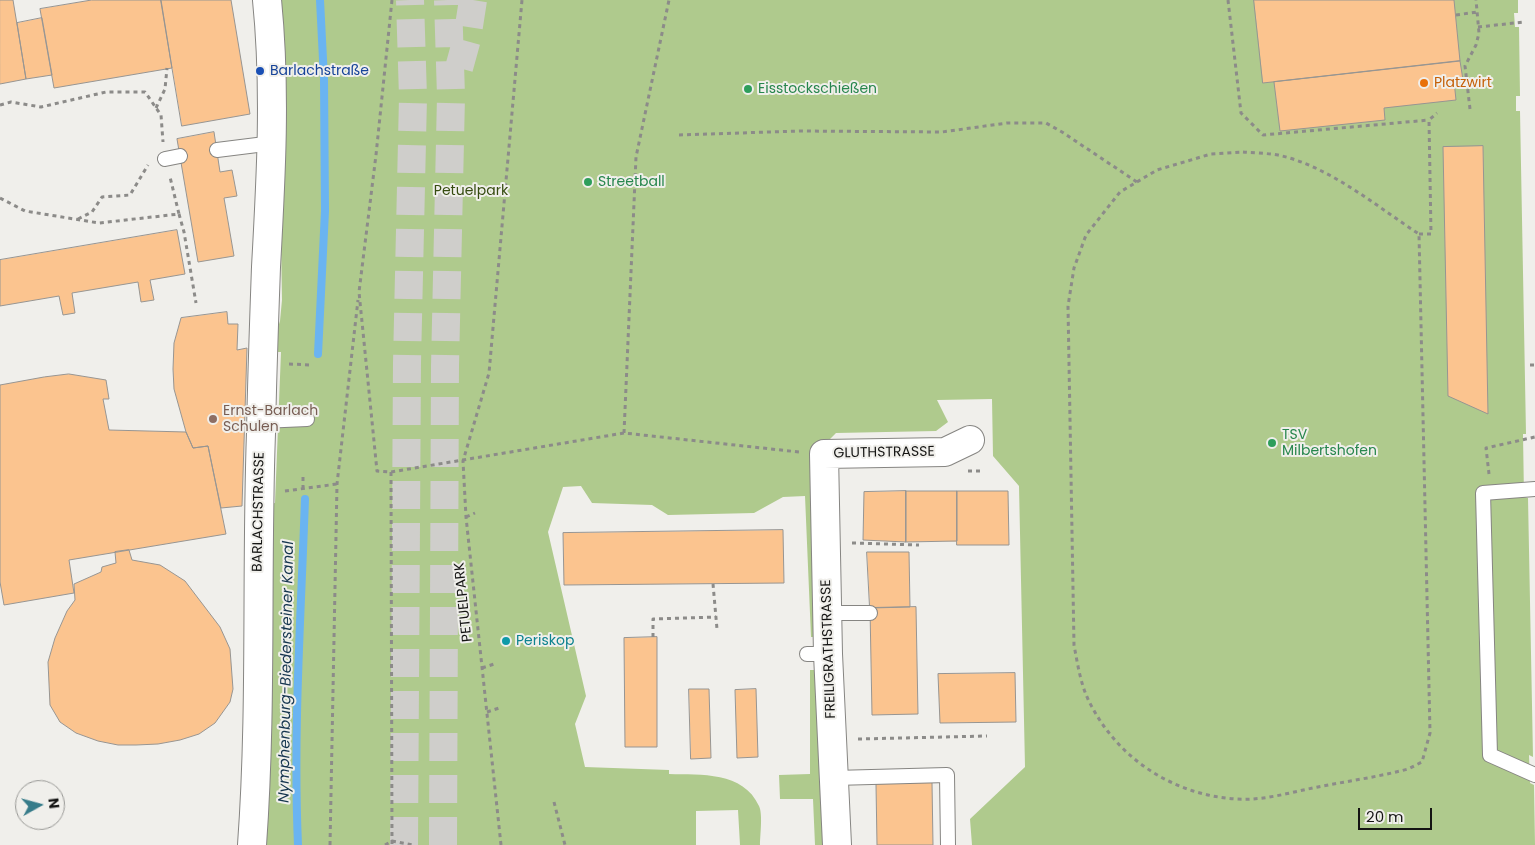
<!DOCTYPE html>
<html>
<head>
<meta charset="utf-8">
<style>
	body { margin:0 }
	#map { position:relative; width:1535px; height:845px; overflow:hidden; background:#f0efeb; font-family:Poppins,sans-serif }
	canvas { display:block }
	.north { position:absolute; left:15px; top:780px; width:50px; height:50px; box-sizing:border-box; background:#f0efeb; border:1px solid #989895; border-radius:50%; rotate:83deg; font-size:14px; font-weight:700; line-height:20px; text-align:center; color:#151514 }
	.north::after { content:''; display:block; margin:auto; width:18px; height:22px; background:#377c8a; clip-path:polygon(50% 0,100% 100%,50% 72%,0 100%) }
	.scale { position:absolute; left:1358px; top:808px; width:74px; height:22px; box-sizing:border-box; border:2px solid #151514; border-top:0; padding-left:6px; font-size:15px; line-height:18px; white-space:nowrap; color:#151514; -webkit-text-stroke:4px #f0efeb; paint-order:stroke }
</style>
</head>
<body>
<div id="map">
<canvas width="1535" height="845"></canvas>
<div class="north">N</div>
<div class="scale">20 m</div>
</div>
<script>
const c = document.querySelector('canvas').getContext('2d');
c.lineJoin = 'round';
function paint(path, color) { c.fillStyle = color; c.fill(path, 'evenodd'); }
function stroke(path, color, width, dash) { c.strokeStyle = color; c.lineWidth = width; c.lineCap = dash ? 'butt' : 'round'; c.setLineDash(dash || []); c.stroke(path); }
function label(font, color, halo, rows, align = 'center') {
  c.font = font + ' Poppins,sans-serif'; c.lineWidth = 4; c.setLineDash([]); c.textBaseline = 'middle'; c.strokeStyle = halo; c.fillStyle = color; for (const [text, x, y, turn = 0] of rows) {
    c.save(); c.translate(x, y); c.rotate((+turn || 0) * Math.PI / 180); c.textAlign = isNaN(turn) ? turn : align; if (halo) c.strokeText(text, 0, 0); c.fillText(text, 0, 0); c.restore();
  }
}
const green = new Path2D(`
	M277 0H1518V13H1514L1515 27H1519L1520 96H1516V111H1520L1526 434H1523L1524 497 1528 498 1533 757 1529 755 1530 783 1534 785 1535 845H972L970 819 1025 767 1019 486 993 456 992 399 937 400 948 422 936 431 836 433 827 442 823 637H811L805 496 783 497 754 513 668 515 652 505 592 503 581 486 563 487 548 532 586 696 575 724 585 767 669 770V774C701 775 743 771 759 806 763 814 760 836 760 845H740L738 810 696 811V845H260L273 537 266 504 275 503 281 352H273L274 340 280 321 282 300Z
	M810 670H822L827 845H815L813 799H780L779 775 810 774Z`);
const stream = new Path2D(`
	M318 354 325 211 324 79 320 0
	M298 845C293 730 301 615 305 499`);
const building = new Path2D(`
	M0 0H13L26 79 0 84Z
	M92 0H161L172 68 54 88 40 9Z
	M161 0H231L250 114 182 126Z
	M1254 0H1454L1460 61 1263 83Z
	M42 18 52 75 26 79 17 23Z
	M1460 61 1463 80 1454 81 1456 100 1384 108 1385 120 1280 131 1274 82Z
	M214 132 220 172 232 170 237 196 224 198 234 256 198 262 177 139Z
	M1483 146 1488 414 1448 396 1443 147Z
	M177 230 185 274 150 280 154 300 141 302 138 282 72 293 75 313 63 315 59 296 0 306V260Z
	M227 312 228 324H238L237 350 247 348 242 506 221 508 208 446 193 448 186 432 174 389 173 369 174 343 181 318Z
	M69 374 106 380 109 399H103L109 430 186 432 193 448 208 446 226 534 69 560 74 593 4 605 0 582V385L44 377Z
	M906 491V542L863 540 864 492Z
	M906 491H957V541L906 542Z
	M957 491H1008L1009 545H957Z
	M783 530 784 583 564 585 563 533Z
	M129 550 132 560 160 565 185 581 220 627 230 649 233 689 230 702 215 723 199 734 180 740 158 744 136 745H118L98 741 76 733 60 722 50 705 48 662 55 638 67 611 75 600 74 584 101 572 102 567 116 563 115 552Z
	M867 552H909L910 607 870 608Z
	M916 607 918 714 872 715 870 608Z
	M657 637V747H625L624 638Z
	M1015 673 1016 722 940 723 938 674Z
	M689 689H709L711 758 691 759Z
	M756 689 758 757 737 758 735 690Z
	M932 782 933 845H877L876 784Z`);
const trunkTunnel = new Path2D(`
	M459 68 467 39 473 0
	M404 845 407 363 413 97 410 0
	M443 845 445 366 451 96 448 0`);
const path = new Path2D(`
	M392 0 376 155 359 292 377 471 391 472 624 433 799 452
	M1228 0 1241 113 1263 135 1429 120
	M1456 15 1477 12
	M1478 27 1524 22
	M0 105 11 102 41 107 106 92H145L161 115 163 142
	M156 108 165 89 167 68
	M1470 109 1465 66 1476 45 1479 33 1476 0
	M679 135 800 131 942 132 1007 123H1046L1062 132 1137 182
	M1243 152C1254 153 1266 153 1278 155 1329 166 1376 206 1419 234L1430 733 1422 762 1408 769C1378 777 1348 781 1318 787 1291 792 1264 801 1236 799 1175 795 1121 761 1092 707 1081 688 1078 666 1074 645L1068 306 1074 268 1086 235 1120 192 1157 170 1211 154Z
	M0 198 25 211 99 223 179 214 170 177
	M179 214 184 232 196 303
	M78 219 92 212 102 197 130 195 148 165
	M1419 234H1431L1429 120 1437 113
	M289 364 311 365
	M1530 365H1535
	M624 433 636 157 669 0
	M968 471H984
	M391 472 392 845
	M1489 474 1486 448 1535 437
	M303 489V474
	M285 491 337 484
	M466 517 475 513
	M852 543 919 545
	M713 584 717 629
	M653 637V619L716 617
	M482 668 497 663
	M487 712 499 708
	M858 739 987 736
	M554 802 565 845
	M330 845 337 484 358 300
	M385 845 392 841 413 845
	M501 845 466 517 463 461 489 373 522 0`);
const service = new Path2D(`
	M217 150 273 143
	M165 159 180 156
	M261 421 307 419
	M1535 489 1483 493 1490 755 1535 775
	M828 613H870
	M807 654H828
	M834 778 947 775 948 845`);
const minor = new Path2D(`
	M252 845C262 708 256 570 261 433 262 378 264 323 266 267 271 178 276 89 267 0
	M837 845 828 654 824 454 945 452 970 440`);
const markers = [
	[260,71,5,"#1a4fb4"],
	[1424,83,5,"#e8710a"],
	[748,89,5,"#2e9e5b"],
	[588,182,5,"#2e9e5b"],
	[213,419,5,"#8d6e63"],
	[1272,443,5,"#2e9e5b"],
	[506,641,5,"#0f9aa8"]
];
const transitNames = [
	["Barlachstraße",270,71]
];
const foodNames = [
	["Platzwirt",1434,83]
];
const leisureNames = [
	["Eisstockschießen",758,89],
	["Streetball",598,182],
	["TSV",1282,435],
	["Milbertshofen",1282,451]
];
const parkNames = [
	["Petuelpark",471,191]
];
const educationNames = [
	["Ernst-Barlach",223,411],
	["Schulen",223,427]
];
const streetNames = [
	["GLUTHSTRASSE",884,453,-1],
	["BARLACHSTRASSE",259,512,-89],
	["PETUELPARK",464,602,-96],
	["FREILIGRATHSTRASSE",829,649,-92]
];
const cultureNames = [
	["Periskop",516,641]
];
const waterNames = [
	["Nymphenburg-Biedersteiner Kanal",287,672,-89]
];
paint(green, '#afca8d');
stroke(stream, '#6ab4f1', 8);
paint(building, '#fbc48f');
stroke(building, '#979592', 1);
stroke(trunkTunnel, '#cfcecb', 28, [28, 14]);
stroke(service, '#868582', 16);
stroke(minor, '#868582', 30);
stroke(path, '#8c8b89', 3, [4, 4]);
stroke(service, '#fff', 14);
stroke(minor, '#fff', 28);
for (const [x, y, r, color] of markers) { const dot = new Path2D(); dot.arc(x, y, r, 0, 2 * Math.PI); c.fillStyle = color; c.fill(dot); stroke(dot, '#f0efeb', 2); }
label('14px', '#164399', '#f0efeb', transitNames, 'left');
label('14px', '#c56008', '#f0efeb', foodNames, 'left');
label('14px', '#27864d', '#f0efeb', leisureNames, 'left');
label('14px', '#364c10', '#f0efeb', parkNames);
label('14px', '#785e54', '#f0efeb', educationNames, 'left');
label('14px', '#151514', '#f0efeb', streetNames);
label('14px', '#0d838f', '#f0efeb', cultureNames, 'left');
label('italic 15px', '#15354e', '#f0efeb', waterNames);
</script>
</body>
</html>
